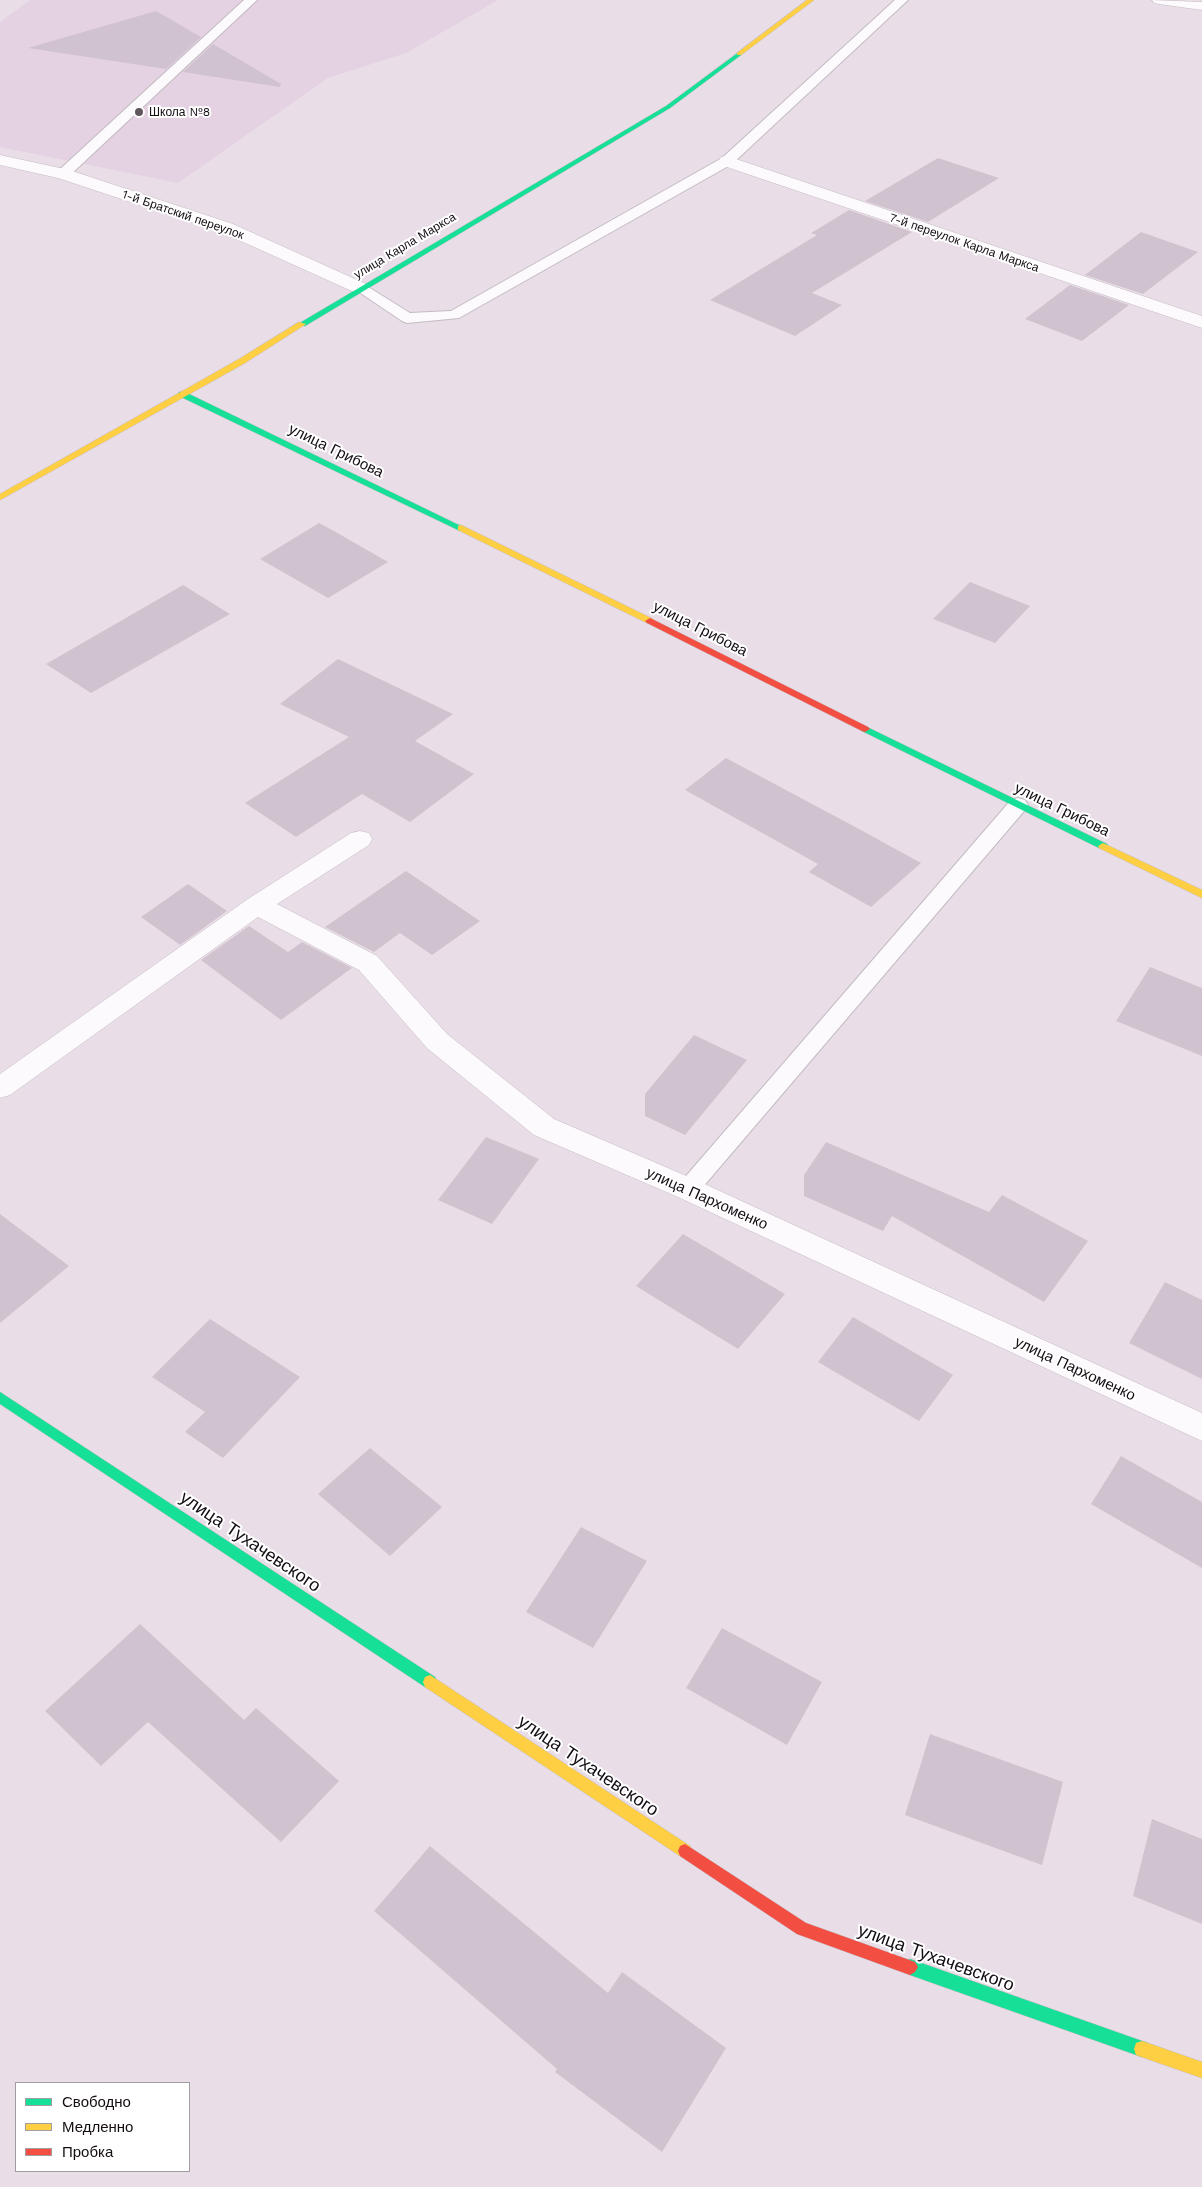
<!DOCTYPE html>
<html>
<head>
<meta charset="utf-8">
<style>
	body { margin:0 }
	#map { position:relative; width:1202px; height:2187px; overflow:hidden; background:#e9dee8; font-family:"Work Sans",sans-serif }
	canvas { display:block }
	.legend { position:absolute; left:15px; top:2082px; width:175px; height:90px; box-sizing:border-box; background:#fff; border:1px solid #a19ea1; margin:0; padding:6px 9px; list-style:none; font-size:15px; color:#140d13 }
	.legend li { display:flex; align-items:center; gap:10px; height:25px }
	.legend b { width:25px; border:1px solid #a19ea1 }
</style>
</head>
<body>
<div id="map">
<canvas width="1202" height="2187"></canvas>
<ul class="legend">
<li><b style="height:6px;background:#16e098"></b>Свободно</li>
<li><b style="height:6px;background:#ffcf43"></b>Медленно</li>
<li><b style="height:6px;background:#f24e42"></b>Пробка</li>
</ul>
</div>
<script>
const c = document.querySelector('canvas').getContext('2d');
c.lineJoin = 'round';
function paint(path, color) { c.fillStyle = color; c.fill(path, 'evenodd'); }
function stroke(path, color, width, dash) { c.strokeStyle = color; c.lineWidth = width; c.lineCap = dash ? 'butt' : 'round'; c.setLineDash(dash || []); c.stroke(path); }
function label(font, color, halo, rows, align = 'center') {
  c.font = font + ' "Work Sans",sans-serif'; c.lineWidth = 4; c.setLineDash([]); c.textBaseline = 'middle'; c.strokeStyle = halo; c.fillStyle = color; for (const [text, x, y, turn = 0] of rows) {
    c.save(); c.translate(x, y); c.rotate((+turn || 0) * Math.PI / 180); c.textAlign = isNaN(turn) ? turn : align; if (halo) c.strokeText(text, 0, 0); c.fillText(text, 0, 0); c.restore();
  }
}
const built = new Path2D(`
	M30 0H498L406 53 328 78 178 183 0 147V22Z`);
const building = new Path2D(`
	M156 11 201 37 166 69 28 48Z
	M213 44 281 84 280 87 183 72Z
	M938 158 999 178 928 222 865 201Z
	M849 210 912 232 812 293 842 305 795 336 710 300 817 235 811 233Z
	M1141 232 1198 252 1143 294 1085 275Z
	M1070 285 1129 305 1082 341 1025 319Z
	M319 523 334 531 388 562 328 598 260 559Z
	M970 582 1030 606 995 643 933 619Z
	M183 585 230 614 91 693 46 664Z
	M338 659 453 714 415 741 474 774 410 822 362 794 296 837 245 803 349 737 280 704Z
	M726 758 859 829 921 863 871 907 809 872 818 864 685 790Z
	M406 871 480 921 432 955 400 933 374 952 325 927Z
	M188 884 227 911 180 945 141 917Z
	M249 926 288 952 302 942 352 968 281 1020 201 960Z
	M1150 967 1202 988V1056L1116 1021Z
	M694 1035 747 1060 685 1135 645 1116V1094Z
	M486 1137 539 1159 492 1224 438 1200Z
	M826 1142 989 1212 1002 1195 1088 1241 1044 1302 892 1216 883 1231 804 1196V1175Z
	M0 1214 69 1266 0 1323Z
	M683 1234 785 1294 738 1349 636 1286Z
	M1165 1282 1202 1300V1379L1129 1343Z
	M853 1317 953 1375 919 1421 818 1362Z
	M210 1319 300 1377 223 1458 185 1432 205 1412 152 1377Z
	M370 1448 442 1507 390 1556 318 1494Z
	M1121 1456 1202 1502V1568L1091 1504Z
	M581 1527 647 1561 593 1648 526 1612Z
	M140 1624 244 1720 256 1708 339 1781 281 1842 148 1722 101 1766 45 1711Z
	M722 1628 822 1682 787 1745 686 1688Z
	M930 1734 1063 1782 1042 1865 905 1815Z
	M1152 1819 1202 1839V1924L1133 1896Z
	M430 1846 608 1993 622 1972 726 2048 662 2152 555 2072 557 2069 374 1911Z`);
const lane = new Path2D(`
	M244 0H257L68 177H58L56 174 58 171Z
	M895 0H908L732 164 459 318 407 323 402 321 353 288 355 285H365L410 313 451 311 722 158Z
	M1018 798 1025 800 1028 805 1025 810 696 1195 688 1198 680 1195 676 1189 680 1183 1011 800Z`);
const street = new Path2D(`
	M1152 0 1202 2V10L1159 4 1154 3Z
	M0 155 69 170 233 224 366 284 369 288 366 292 360 293 354 292 221 232 58 178 0 165Z
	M727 156 1202 316V328L721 165 719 161 721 157Z
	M360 831 369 833 372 839 369 845 277 904 377 956 447 1034 554 1119 698 1181 1202 1413V1441L678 1197 534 1135 427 1048 359 970 258 917 10 1095 0 1098V1074L248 899 351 833Z`);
const fast = new Path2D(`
	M739 52 742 54 741 55 670 108 305 326 298 324 666 106Z
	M179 392H185L465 528 461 531 458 530 179 396Z
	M865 726 1107 844 1108 846 1103 849 1099 848 862 731V727Z
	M0 1392 435 1677 437 1682 435 1687 430 1689 425 1687 0 1404Z
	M910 1959 1142 2041 1148 2043 1150 2049 1148 2055 1142 2057 910 1975 905 1972 902 1967 905 1962Z`);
const slow = new Path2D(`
	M807 0H814L741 55H737V53Z
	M299 322 306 324 245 363 0 500V494L239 359Z
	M461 525 653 619 655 621 653 623H647L458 530V526Z
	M1103 843 1202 890V898L1099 848 1098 846Z
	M430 1675 690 1846 692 1851 690 1856 685 1858 680 1856 425 1687 423 1682 425 1677Z
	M1142 2041 1202 2062V2078L1136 2055 1134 2049 1136 2043Z`);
const jam = new Path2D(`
	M650 618 868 727 870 729 865 732 862 731 647 623 645 621Z
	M685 1844 806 1923 915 1962 918 1967 915 1972 910 1975 797 1934 680 1856 678 1851 680 1846Z`);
const markers = [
	[139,112,5,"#5f565e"]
];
const farPoinames = [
	["Школа №8",149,112]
];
const farStreetnames = [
	["1-й Братский переулок",183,215,19],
	["7-й переулок Карла Маркса",964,243,19],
	["улица Карла Маркса",405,246,-31]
];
const streetNames = [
	["улица Грибова",336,451,26],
	["улица Грибова",700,629,27],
	["улица Грибова",1062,810,26],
	["улица Пархоменко",707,1199,24],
	["улица Пархоменко",1075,1369,25]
];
const nearStreetnames = [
	["улица Тухачевского",250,1542,34],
	["улица Тухачевского",588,1766,34],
	["улица Тухачевского",936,1958,20]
];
paint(built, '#e4d2e3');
paint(building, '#d1c2d0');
stroke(lane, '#c3bbc2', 2);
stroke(street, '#c3bbc2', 1);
stroke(fast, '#c3bbc2', 1);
stroke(slow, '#c3bbc2', 1);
stroke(jam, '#c3bbc2', 1);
paint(lane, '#fcfafc');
paint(street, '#fcfafc');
paint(fast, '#16e098');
paint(slow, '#ffcf43');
paint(jam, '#f24e42');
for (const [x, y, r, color] of markers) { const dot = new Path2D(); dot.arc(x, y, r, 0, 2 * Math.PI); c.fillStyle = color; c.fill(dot); stroke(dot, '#fff', 2); }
label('12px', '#140d13', '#fff', farPoinames, 'left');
label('12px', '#140d13', '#fff', farStreetnames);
label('15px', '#140d13', '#fff', streetNames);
label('18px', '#140d13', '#fff', nearStreetnames);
</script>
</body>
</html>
